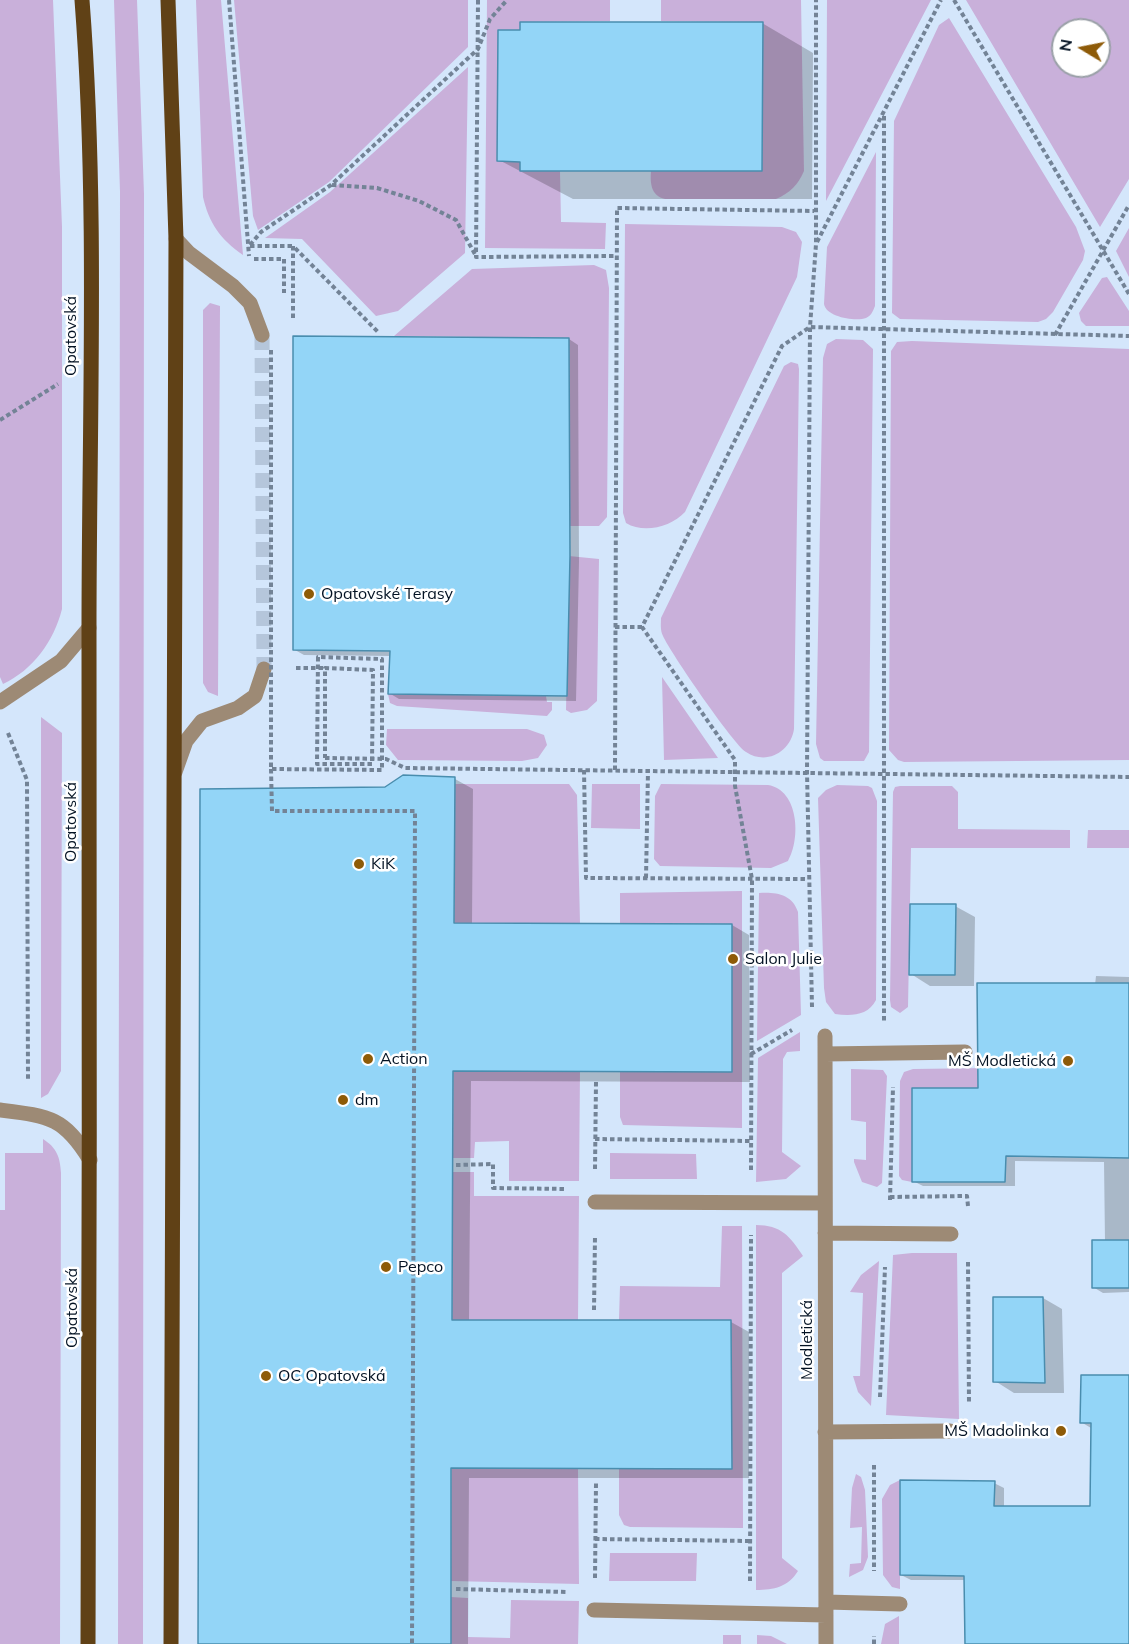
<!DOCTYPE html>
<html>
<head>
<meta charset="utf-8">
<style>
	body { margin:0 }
	#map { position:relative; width:1129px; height:1644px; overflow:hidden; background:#d4e6fb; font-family:Mulish,sans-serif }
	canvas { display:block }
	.north { position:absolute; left:1051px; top:18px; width:60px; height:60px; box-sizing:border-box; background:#fff; border:2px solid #9aa0a7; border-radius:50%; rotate:280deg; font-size:16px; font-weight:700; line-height:24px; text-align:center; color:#031223 }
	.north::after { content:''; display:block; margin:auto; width:21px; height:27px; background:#8e5b08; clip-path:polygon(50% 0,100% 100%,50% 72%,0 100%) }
</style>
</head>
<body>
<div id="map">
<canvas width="1129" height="1644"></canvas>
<div class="north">N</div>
</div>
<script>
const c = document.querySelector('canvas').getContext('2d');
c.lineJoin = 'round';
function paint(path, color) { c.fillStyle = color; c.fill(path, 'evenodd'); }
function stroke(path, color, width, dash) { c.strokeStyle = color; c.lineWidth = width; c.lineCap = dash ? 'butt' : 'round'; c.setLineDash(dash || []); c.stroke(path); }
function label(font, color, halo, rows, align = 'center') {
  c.font = font + ' Mulish,sans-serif'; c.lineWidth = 5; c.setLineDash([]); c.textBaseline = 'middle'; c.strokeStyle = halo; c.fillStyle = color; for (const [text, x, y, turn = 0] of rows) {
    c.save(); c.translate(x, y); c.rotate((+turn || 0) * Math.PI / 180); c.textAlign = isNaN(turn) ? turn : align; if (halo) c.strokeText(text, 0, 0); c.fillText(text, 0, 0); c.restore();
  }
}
const green = new Path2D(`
	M0 0H53L62 227V609C54 641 33 670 3 684L0 677Z
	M114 0H137L144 194 143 1644H118L120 192Z
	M196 0H221L243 255C220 239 209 223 203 197Z
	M234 0H468V47L329 182 258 230 253 216Z
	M487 0H610V21L521 22 520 30H498L520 162 560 171 561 222 606 223 605 249 485 248Z
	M661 0H801L804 171C798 185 790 193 776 199H665C651 196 650 183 651 171L762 22 661 21Z
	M827 0H931L826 201Z
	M966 0H1129V179L1100 227ZM1063 30H1099V66H1063Z
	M949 18 1076 227 1085 251 1083 260 1053 312 1046 319 1038 322 900 319 892 313 894 121 939 25Z
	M468 67 465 253 398 311 376 316 302 239 265 238 330 192Z
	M876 152 875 306C873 311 871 316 866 318 856 322 826 317 824 304L827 247Z
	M625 224 782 227 796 232 802 242 797 277 685 512C671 527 644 534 626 523L623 513Z
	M1129 228V277L1116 251Z
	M594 265 606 270 609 288 607 517 599 526H570L569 338 394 336 472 269Z
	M1107 277 1129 311V326H1086L1081 321 1079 313 1102 278Z
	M210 303 220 306 218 696 208 692 203 683V310Z
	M836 339 863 340 873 349 869 752 864 761H824L820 758 816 744 823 358 827 344Z
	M912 341 1129 349V760L904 762 898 760 889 750 891 351 897 342Z
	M791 362 798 364 799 369 794 729C791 751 767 766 746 752 734 745 670 652 663 636 660 630 661 624 661 618L784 366Z
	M569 556 599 559 597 701 587 710 571 713 566 710Z
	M662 677 718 758 664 760Z
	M388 694 546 696 547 702H552V710L547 716 397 706 390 703Z
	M41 717 62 733 61 1071 48 1094 41 1098Z
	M387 729H527L544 735 547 745 538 758 522 761 398 760 386 745Z
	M455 784H569L577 795 580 923H490L489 1071 580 1072 579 1181H509V1141L475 1142 474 1158H453Z
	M592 784H640V829L591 828Z
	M661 784 768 785C799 790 801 839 788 861L771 868 660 866 654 859 655 796Z
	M837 785 868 786 872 788 877 801 876 1000C868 1016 851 1016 835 1014L826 1002 824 988 818 798 826 790Z
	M900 786H952L958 792V829L1070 830V848H911L908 1007 900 1013 891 1007 890 1000 893 792 895 787Z
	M1088 830H1129V848H1087Z
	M742 891V1128L623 1125 620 1117V1072H732V924L620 923V893Z
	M759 893C776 892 792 894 798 912L801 1015 757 1041Z
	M800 1032V1051L787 1052 783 1059 782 1152 801 1166 786 1179 756 1182 758 1058Z
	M990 1068V1088H912V1182L902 1180 899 1176 900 1081 904 1072 913 1069Z
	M851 1069 883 1070 887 1076 882 1183 877 1187 862 1182 854 1162V1159L866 1160V1122L851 1120Z
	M43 1139C57 1148 60 1157 61 1173L60 1644H0V1210H5V1153H43Z
	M610 1153 696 1154 697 1179H610Z
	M453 1172H474V1196H579L578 1320H488V1468H578L579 1584 451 1581Z
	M756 1225C781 1225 790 1236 803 1256L782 1273V1558L798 1571C788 1587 774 1590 756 1590Z
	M722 1226H742L743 1528 630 1527 624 1525 619 1515V1469H731V1321L619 1320 620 1286 720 1287Z
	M912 1253H957L959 1419 886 1415 893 1255Z
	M879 1261 871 1406 858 1392 853 1376H860L863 1293 850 1292 861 1275Z
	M856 1474 861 1477 865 1490 868 1557 863 1570 849 1577 850 1564 861 1563 862 1527 850 1528 852 1488Z
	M900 1480V1589L892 1587 883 1575 882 1499 890 1485Z
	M610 1553H697L696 1581H609Z
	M451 1597 468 1598V1637L510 1638 511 1600 579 1601 578 1644H451Z
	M899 1616V1644H881L885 1624Z
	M723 1635H741V1644H723Z
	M757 1635 771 1636 787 1644H757Z`);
const shadow = new Path2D(`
	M762 23 813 53 812 199H573L499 160Z
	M569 339 578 345 579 562 576 701 399 699 389 693 391 656 304 655 295 650Z
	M455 779 473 789 472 924 732 925 749 935 750 1082 471 1081 469 1321 731 1322 749 1332V1478H469L468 1644H200L385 788Z
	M955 906 975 917 974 986H930L911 974Z
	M1096 976 1129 977V1292L1103 1293 1093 1287 1105 1242 1104 1162 1015 1161V1186H923L913 1181 979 1089 1095 985Z
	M1043 1298 1062 1309 1064 1393H1014L995 1381Z
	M1129 1377V1644H966L965 1580H911L901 1575 994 1483 1004 1488V1508H1091V1428L1081 1422Z`);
const building = new Path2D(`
	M520 22H763L762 171H520V162L497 161 498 30H520Z
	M293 336 569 338 570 556 567 696 388 694 390 651 293 650Z
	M403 775 455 777 454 923 732 924V1072L453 1071 452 1320H731L732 1469 451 1468V1644H198L200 789 385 787Z
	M910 904H956L955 975H909Z
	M977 983H1129V1158L1006 1156 1005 1182H912V1088H978Z
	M1092 1240H1129V1288H1092Z
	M993 1297H1043L1045 1383 993 1382Z
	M1081 1375H1129V1644H965L964 1576 900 1575V1480L995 1481 994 1506H1090L1091 1423H1080Z`);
const minorTunnel = new Path2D(`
	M262 335 264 669`);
const path = new Path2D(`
	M229 0 249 256
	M478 0 476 257 616 256
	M954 0 1129 294
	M884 116V1021
	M332 185 377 188 419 201 456 220 476 256
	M817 242 941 0
	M250 245 261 232 331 185 478 49 490 19 507 0
	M250 246H293
	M254 259H284V293
	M293 318V246L379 333
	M1055 335 1129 205
	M0 420 58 384
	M615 627H642
	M296 668H325
	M8 733 27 780 28 1081
	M325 758 386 759 405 768 1129 777
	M271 769 272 811H415L412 1644
	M584 770 586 878 807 879
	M615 770 617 208 814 211
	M646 878 648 771
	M812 1007 807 772 810 327 816 244V0
	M751 1054 792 1030
	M595 1139 751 1141
	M456 1165 493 1164V1188L566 1189
	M595 1169 596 1082
	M751 1170 752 879 735 786V760L642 627 782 346 810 327 1129 336
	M890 1197 967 1196 968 1206
	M890 1200 893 1087
	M968 1262 969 1404
	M594 1310 595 1236
	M880 1397 885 1267
	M874 1465V1571
	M595 1539 750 1541
	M595 1578 596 1483
	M750 1581 751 1235
	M456 1589 566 1592
	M874 1644V1636`);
const minor = new Path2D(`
	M176 239 189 253 233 286 250 303 262 335
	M0 702 61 661 89 628
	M175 772 186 741 202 721 238 708 255 696 264 669
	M825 1036 826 1644
	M825 1054 965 1052
	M0 1110C49 1116 64 1117 90 1160
	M595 1202 825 1203
	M825 1233 951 1234
	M825 1432 950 1431
	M826 1602 900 1604
	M594 1610 826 1615`);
const major = new Path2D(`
	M82 0C98 208 89 419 89 628 89 967 90 1305 88 1644
	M168 0 176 239 171 1644`);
const pathBridge = new Path2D(`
	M271 350V769L382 770V659L318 657 317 764H372L373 670 325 668V758`);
const markers = [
	[309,594,6,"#8e5b08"],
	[359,864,6,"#8e5b08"],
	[733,959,6,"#8e5b08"],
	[368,1059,6,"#8e5b08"],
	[1068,1061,6,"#8e5b08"],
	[343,1100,6,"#8e5b08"],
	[386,1267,6,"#8e5b08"],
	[266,1376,6,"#8e5b08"],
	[1061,1431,6,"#8e5b08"]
];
const streetNames = [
	["Opatovská",71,336,-90],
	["Opatovská",71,822,-90],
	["Opatovská",72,1308,-90],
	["Modletická",807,1340,-90]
];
const poiNames = [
	["Opatovské Terasy",321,594],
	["KiK",371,864],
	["Salon Julie",745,959],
	["Action",380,1059],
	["MŠ Modletická",1056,1061,"right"],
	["dm",355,1100],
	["Pepco",398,1267],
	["OC Opatovská",278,1376],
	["MŠ Madolinka",1049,1431,"right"]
];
paint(green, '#c9b0da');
paint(shadow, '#0003');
paint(building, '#93d5f7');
stroke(building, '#498dae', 1.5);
stroke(minorTunnel, '#b5c6db', 15, [15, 8]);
stroke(path, '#738396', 4, [4.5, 3]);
stroke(minor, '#9d8a75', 15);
stroke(major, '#604116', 15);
stroke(pathBridge, '#738396', 4, [4.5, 3]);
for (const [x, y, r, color] of markers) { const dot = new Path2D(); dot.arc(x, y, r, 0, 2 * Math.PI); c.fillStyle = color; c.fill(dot); stroke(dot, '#fff', 2); }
label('16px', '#031223', '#fff', streetNames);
label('16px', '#031223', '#fff', poiNames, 'left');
</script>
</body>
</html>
